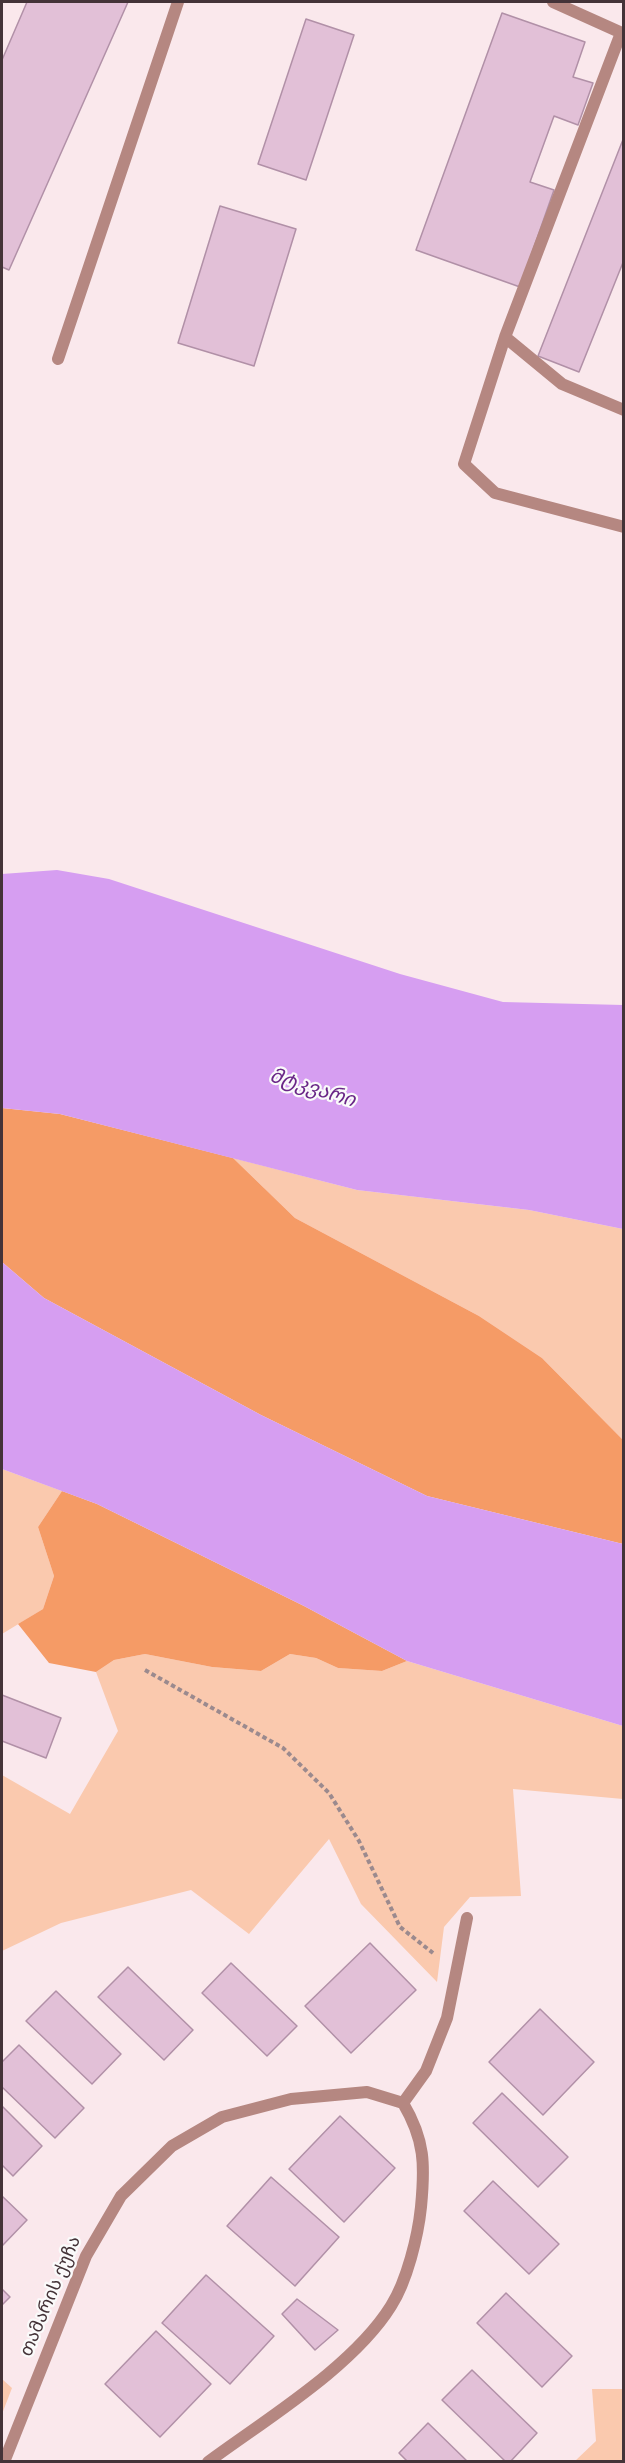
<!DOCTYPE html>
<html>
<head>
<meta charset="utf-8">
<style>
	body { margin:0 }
	#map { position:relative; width:625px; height:2463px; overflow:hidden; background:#fae8ec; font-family:Overpass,sans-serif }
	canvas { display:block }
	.frame { position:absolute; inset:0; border:3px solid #443338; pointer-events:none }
</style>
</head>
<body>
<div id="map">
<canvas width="625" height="2463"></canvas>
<div class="frame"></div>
</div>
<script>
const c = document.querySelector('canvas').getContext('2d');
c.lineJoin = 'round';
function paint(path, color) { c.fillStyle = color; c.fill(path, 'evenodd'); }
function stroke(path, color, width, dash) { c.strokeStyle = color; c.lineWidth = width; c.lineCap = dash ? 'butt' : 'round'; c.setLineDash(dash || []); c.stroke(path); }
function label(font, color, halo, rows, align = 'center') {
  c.font = font + ' Overpass,"Noto Sans Georgian",sans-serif'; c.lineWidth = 4.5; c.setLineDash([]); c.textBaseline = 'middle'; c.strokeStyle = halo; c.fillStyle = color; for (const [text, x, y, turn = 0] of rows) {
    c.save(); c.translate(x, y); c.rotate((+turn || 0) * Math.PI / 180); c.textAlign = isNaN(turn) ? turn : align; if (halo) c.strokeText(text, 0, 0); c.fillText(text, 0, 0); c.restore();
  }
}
const green = new Path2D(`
	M233 1158 357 1190 529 1210 623 1229V1440L542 1358 479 1316 295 1218Z
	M2 1469 62 1491 38 1527 54 1576 43 1609 2 1634Z
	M145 1654 212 1667 261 1671 290 1654 316 1658 338 1668 382 1671 407 1661 623 1726V1799L513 1789 521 1896 470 1897 444 1927 437 1982 361 1904 329 1839 249 1934 191 1890 61 1923 2 1951V1775L70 1814 118 1731 96 1672 114 1660Z
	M2 2379 12 2388 2 2414Z
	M592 2389H623V2461H575L596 2441Z`);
const forest = new Path2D(`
	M2 1108 60 1114 233 1158 295 1218 479 1316 542 1358 623 1440V1544L427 1496 261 1415 44 1298 2 1262Z
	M62 1491 97 1504 304 1606 407 1661 382 1671 338 1668 316 1658 290 1654 261 1671 212 1667 145 1654 114 1660 96 1672 49 1663 18 1624 43 1609 54 1576 38 1527Z`);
const water = new Path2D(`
	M57 870 109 879 400 974 503 1002 623 1005V1229L529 1210 357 1190 60 1114 2 1108V874Z
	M2 1262 44 1298 261 1415 427 1496 623 1544V1726L407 1661 304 1606 97 1504 2 1469Z`);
const building = new Path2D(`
	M27 2H128L9 270 2 267V60Z
	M502 13 585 42 573 77 593 83 578 125 554 116 530 182 554 190 520 287 416 250Z
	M306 19 354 35 306 180 258 164Z
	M624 137V260L579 372 538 356Z
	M220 206 296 229 254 366 178 343Z
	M2 1695 61 1718 46 1758 2 1741Z
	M370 1943 416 1990 351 2053 305 2006Z
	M231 1963 297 2026 267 2056 202 1993Z
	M128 1967 193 2030 164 2060 98 1997Z
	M56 1991 121 2054 92 2084 26 2021Z
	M540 2009 594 2062 543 2115 489 2062Z
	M19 2045 84 2108 55 2138 2 2087V2062Z
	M502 2093 568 2157 538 2187 473 2123Z
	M2 2106 42 2146 13 2176 2 2165Z
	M340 2116 395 2168 344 2222 289 2169Z
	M271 2177 339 2237 295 2286 227 2226Z
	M493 2181 559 2244 529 2274 464 2211Z
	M2 2196 27 2220 2 2246Z
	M206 2275 274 2336 230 2384 162 2323Z
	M2 2289 10 2297 2 2305Z
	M506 2293 572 2356 542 2387 477 2323Z
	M297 2299 338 2330 315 2350 282 2314Z
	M156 2331 211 2384 160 2437 105 2384Z
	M472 2370 537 2433 510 2462H506L442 2400Z
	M428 2423 468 2462H408L399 2453Z`);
const path = new Path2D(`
	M145 1670 283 1748 329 1793 359 1841 400 1927 433 1953`);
const lane = new Path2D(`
	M553 2 624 34
	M621 33 505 337 464 464 495 493 624 527
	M505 337 562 384 624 410
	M58 359 178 2`);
const street = new Path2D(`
	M403 2103 426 2071 447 2018 467 1918
	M4 2462 86 2256 121 2196 172 2146 222 2117 291 2099 367 2092 403 2103C425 2140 425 2165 421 2207 418 2236 407 2281 391 2306 353 2367 266 2419 208 2462`);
const streetNames = [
	["თამარის ქუჩა",52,2297,-67]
];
const waterNames = [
	["მტკვარი",312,1090,17]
];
paint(green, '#fac9ae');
paint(forest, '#f59b66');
paint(water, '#d69ef1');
paint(building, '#e2c0d7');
stroke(building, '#b190a7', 1.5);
stroke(path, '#9b8a8e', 4, [4.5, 3]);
stroke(lane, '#b58781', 12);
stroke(street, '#b58781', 12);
label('18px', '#443338', '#fafafa', streetNames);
label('italic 20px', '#6a2787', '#fafafa', waterNames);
</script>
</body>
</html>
